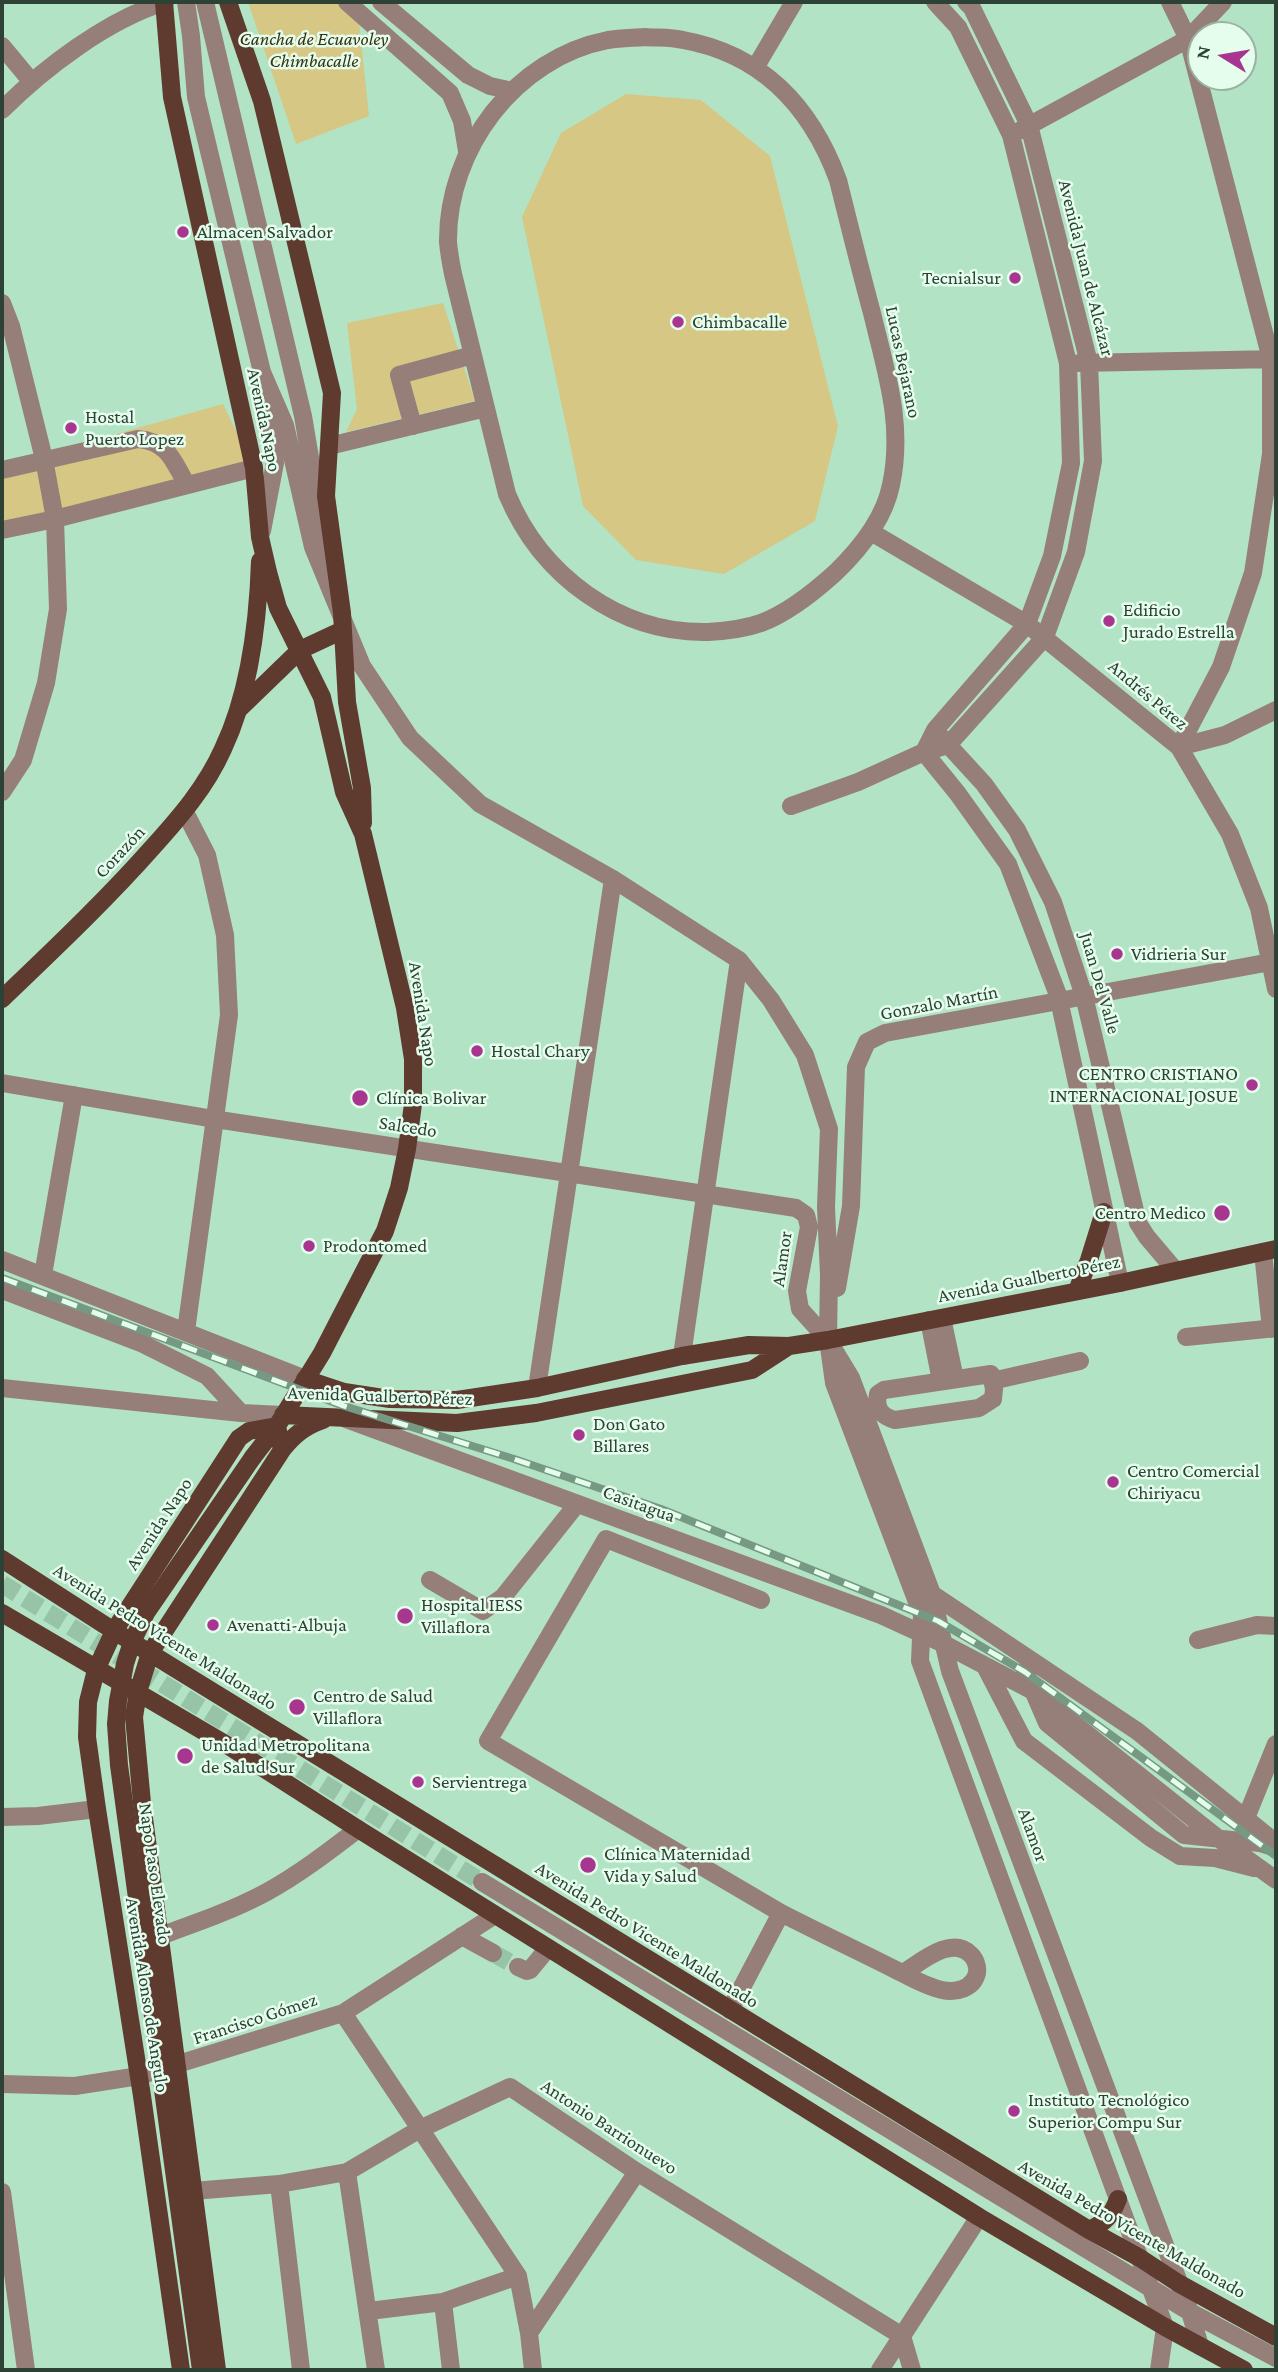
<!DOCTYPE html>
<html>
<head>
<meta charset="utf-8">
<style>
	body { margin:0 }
	#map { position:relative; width:1278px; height:2372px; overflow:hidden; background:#b2e3c4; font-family:"Crimson Pro",serif }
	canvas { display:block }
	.frame { position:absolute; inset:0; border:4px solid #2d4134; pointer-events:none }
	.north { position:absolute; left:1187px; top:21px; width:70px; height:70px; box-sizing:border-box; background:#e5fded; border:2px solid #9bb2a3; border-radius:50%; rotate:281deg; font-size:19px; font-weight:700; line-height:28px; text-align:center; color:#2d4134 }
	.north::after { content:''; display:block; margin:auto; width:24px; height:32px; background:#a83691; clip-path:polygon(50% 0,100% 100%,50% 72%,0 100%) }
</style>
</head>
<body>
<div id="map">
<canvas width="1278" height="2372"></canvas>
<div class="frame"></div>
<div class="north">N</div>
</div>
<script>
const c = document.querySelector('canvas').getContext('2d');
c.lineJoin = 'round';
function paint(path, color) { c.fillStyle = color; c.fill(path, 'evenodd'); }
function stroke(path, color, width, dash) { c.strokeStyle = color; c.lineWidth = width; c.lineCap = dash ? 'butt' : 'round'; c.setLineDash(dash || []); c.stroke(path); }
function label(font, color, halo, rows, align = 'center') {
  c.font = font + ' "Crimson Pro",serif'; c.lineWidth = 5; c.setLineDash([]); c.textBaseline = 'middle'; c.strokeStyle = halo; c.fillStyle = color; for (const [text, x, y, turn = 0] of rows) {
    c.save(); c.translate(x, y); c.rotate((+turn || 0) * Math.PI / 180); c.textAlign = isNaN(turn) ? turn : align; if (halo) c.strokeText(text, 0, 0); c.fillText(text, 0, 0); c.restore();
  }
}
const green = new Path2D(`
	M248 2H341L359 22 369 116 296 144Z
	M626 94 701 100 770 156 838 426 815 521 724 574 636 560 583 506 522 217 561 133Z
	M443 303 475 401 346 432 357 409 347 323Z
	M223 404 254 468 2 530V466Z`);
const minorTunnel = new Path2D(`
	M2 1584 482 1882
	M493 1953 518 1967`);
const minor = new Path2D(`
	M186 2 191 36 196 97 262 372 285 425 313 547 362 666 410 738 480 804 613 879 739 960 771 1000 805 1055 829 1129 826 1207 829 1275 828 1340 834 1383 922 1615 920 1661 1165 2327 1159 2370
	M205 2 303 416 326 552
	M347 2 450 93 462 121 467 151
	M381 2 468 75 490 86 513 91
	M1170 2 1188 39 1271 359V454L1253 573 1221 667 1179 747
	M645 37C658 38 671 37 683 40 762 54 811 107 838 180 849 224 860 269 872 313 886 372 904 424 891 485 884 520 860 549 835 573 814 592 788 613 761 623 744 629 725 631 708 632 620 634 541 576 507 494L453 274C451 264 449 253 448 242 447 149 515 58 608 40 620 38 633 38 645 37Z
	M2 46 31 81
	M755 68 794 2
	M2 110C44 68 107 20 165 2
	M1021 130 1188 39 1223 2
	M2 303 11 326 44 459 55 519 58 609 46 683 23 760 2 792
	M1079 363 1276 359
	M413 426 399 375 473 355
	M329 446 486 408
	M2 470 138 439C169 442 173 461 187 485
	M2 530 55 519 254 468
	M262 531 275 463 266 397
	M871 532 1027 624 1179 747 1230 834 1259 908 1276 989
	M940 736 984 784 1017 830 1053 902 1084 996 1138 1223 1147 1237 1175 1270
	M1179 747 1225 735 1276 710
	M924 752 935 730 1027 624 1052 556 1071 463 1068 363 1011 135 958 27 935 2
	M924 752 958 794 1008 864 1058 995 1120 1283
	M791 806 858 782 924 752 948 745 1045 637 1076 552 1093 461 1089 363 1029 125 972 8 966 2
	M185 812 207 855 225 935 229 1015 186 1331
	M2 1083 214 1119 796 1208 806 1215 809 1227 797 1291 800 1309 828 1340 851 1378 932 1594 950 1671 1190 2312 1200 2346
	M1263 1252 1271 1329
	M2 1260 305 1379
	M43 1275 74 1095
	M837 1288 851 1206 856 1067 867 1042 885 1033 1276 961
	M2 1290 141 1343 207 1376 241 1413
	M942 1318 955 1379
	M929 1320 941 1381
	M1186 1337 1276 1328
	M682 1356 739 960
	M991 1374 994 1389 993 1399 979 1408 895 1420C881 1416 875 1409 878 1394L884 1390Z
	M992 1381 1080 1361
	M2 1388 241 1413 283 1415
	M537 1388 613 879
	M346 1419 881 1615 942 1643 1033 1691 1219 1839 1276 1880
	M430 1580 483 1611 503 1597 577 1504
	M932 1594 1137 1731 1276 1843
	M1198 1640 1257 1625 1276 1626
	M1031 1661 1025 1672 1047 1723 1184 1835 1260 1843 1276 1848
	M985 1666 1024 1741 1151 1838 1180 1856 1215 1858 1254 1868
	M2 1817 38 1816 97 1809
	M1246 1818 1276 1744
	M482 1882 1190 2312 1276 2358
	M781 1913C816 1931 852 1948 888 1966 905 1974 923 1986 942 1990 956 1993 973 1989 977 1973 978 1966 975 1958 970 1954 951 1935 920 1963 903 1973
	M160 1936C196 1923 231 1911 265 1893 298 1875 328 1852 358 1829
	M462 1936 493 1953
	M518 1967 527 1971 530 1970 548 1948
	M730 2010 781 1913 488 1741 606 1539 761 1600
	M343 2013 518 2276 529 2333 533 2370
	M2 2084 75 2086 139 2076 343 2013 495 1915
	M347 2172 376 2370
	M279 2184 301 2370
	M193 2191 279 2184 347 2172 420 2129 510 2087 637 2172 902 2336 912 2370
	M2 2192 26 2370
	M443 2302 451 2370
	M369 2311 443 2302 518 2276
	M529 2333 637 2172
	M880 2370 979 2217`);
const major = new Path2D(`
	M164 2 172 97 254 468 260 537 268 572 278 608 322 697 344 792 363 834 405 1008 413 1059V1104L407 1149 399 1188 385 1231 322 1353 277 1426 253 1457
	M228 2 262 101 332 393 326 496 342 613 347 702 362 788 363 823
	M238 710 300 650 343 630
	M2 999C53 950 105 901 152 848 180 817 206 787 223 749 250 692 258 623 260 561
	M1077 1291 1089 1260 1104 1212
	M305 1379 344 1392 390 1399 457 1400 537 1388 682 1356 749 1345 789 1346 828 1340 1120 1283 1276 1249
	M283 1415 457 1423 536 1413 752 1370 789 1346
	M282 1450C294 1435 305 1426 323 1420
	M2 1559 114 1631 1089 2230 1140 2258 1178 2283 1276 2337
	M2 1613 227 1745 358 1829 979 2217 1165 2327 1244 2370
	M1089 2230C1105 2223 1112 2215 1118 2199
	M181 2370 142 2096 97 1809 87 1737 88 1702 96 1670 114 1631 239 1438 249 1431 277 1426
	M217 2370 142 1803 134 1717 138 1692 150 1653 282 1450 277 1426`);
const rail = new Path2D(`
	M2 1278 341 1405 514 1459 661 1509 938 1621 1025 1672 1276 1856`);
const majorBridge = new Path2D(`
	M201 2370 119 1765 116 1724 118 1701 125 1664 132 1642 146 1613 253 1457`);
const markers = [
	[183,232,7,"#a83691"],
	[1015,278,7,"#a83691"],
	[678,322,7,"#a83691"],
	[71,428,7,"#a83691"],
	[1109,621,7,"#a83691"],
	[1117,954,7,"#a83691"],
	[477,1051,7,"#a83691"],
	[1252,1085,7,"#a83691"],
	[360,1098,9,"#a83691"],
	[1222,1213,9,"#a83691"],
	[309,1246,7,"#a83691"],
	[579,1435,7,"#a83691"],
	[1113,1482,7,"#a83691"],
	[405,1616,9,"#a83691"],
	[213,1625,7,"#a83691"],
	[297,1707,9,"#a83691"],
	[185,1756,9,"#a83691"],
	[418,1782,7,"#a83691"],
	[588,1865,9,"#a83691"],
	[1014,2111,7,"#a83691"]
];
const parkNames = [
	["Cancha de Ecuavoley",314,39],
	["Chimbacalle",314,61]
];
const poiNames = [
	["Almacen Salvador",197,232],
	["Tecnialsur",1001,278,"right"],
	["Chimbacalle",692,322],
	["Hostal",85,417],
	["Puerto Lopez",85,439],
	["Edificio",1123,610],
	["Jurado Estrella",1123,632],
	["Vidrieria Sur",1131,954],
	["Hostal Chary",491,1051],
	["CENTRO CRISTIANO",1238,1074,"right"],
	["INTERNACIONAL JOSUE",1238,1096,"right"],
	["Clínica Bolivar",376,1098],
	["Centro Medico",1206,1213,"right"],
	["Prodontomed",323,1246],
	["Don Gato",593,1424],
	["Billares",593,1446],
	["Centro Comercial",1127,1471],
	["Chiriyacu",1127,1493],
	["Hospital IESS",421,1605],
	["Villaflora",421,1627],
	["Avenatti-Albuja",227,1625],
	["Centro de Salud",313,1696],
	["Villaflora",313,1718],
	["Unidad Metropolitana",201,1745],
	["de Salud Sur",201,1767],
	["Servientrega",432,1782],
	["Clínica Maternidad",604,1854],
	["Vida y Salud",604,1876],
	["Instituto Tecnológico",1028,2100],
	["Superior Compu Sur",1028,2122]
];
const streetNames = [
	["Avenida Juan de Alcázar",1086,268,76],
	["Lucas Bejarano",903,362,78],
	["Avenida Napo",264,420,78],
	["Andrés Pérez",1148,695,40],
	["Corazón",120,852,-47],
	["Juan Del Valle",1100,983,74],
	["Gonzalo Martín",939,1003,-11],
	["Avenida Napo",423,1014,81],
	["Salcedo",408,1127,9],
	["Alamor",782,1259,-82],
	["Avenida Gualberto Pérez",1029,1279,-11],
	["Avenida Gualberto Pérez",380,1396,2],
	["Casitagua",639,1504,20],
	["Avenida Napo",159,1524,-57],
	["Avenida Pedro Vicente Maldonado",165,1637,32],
	["Alamor",1033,1835,70],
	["Napo Paso Elevado",155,1874,82],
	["Avenida Pedro Vicente Maldonado",647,1935,32],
	["Avenida Alonso de Angulo",147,1995,81],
	["Francisco Gómez",255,2019,-18],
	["Antonio Barrionuevo",609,2127,33],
	["Avenida Pedro Vicente Maldonado",1132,2229,30]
];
paint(green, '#d6c784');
stroke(minorTunnel, '#97c3a7', 18, [18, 9]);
stroke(minor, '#967f79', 18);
stroke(major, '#5f3a2f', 18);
stroke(rail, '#759982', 8);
stroke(rail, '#e5fded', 5, [16]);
stroke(majorBridge, '#5f3a2f', 18);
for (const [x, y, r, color] of markers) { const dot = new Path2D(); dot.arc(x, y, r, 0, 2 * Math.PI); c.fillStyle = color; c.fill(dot); stroke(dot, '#e5fded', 2.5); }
label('italic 19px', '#383110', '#e5fded', parkNames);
label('19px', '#2d4134', '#e5fded', poiNames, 'left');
label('19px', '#2d4134', '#e5fded', streetNames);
</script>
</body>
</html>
